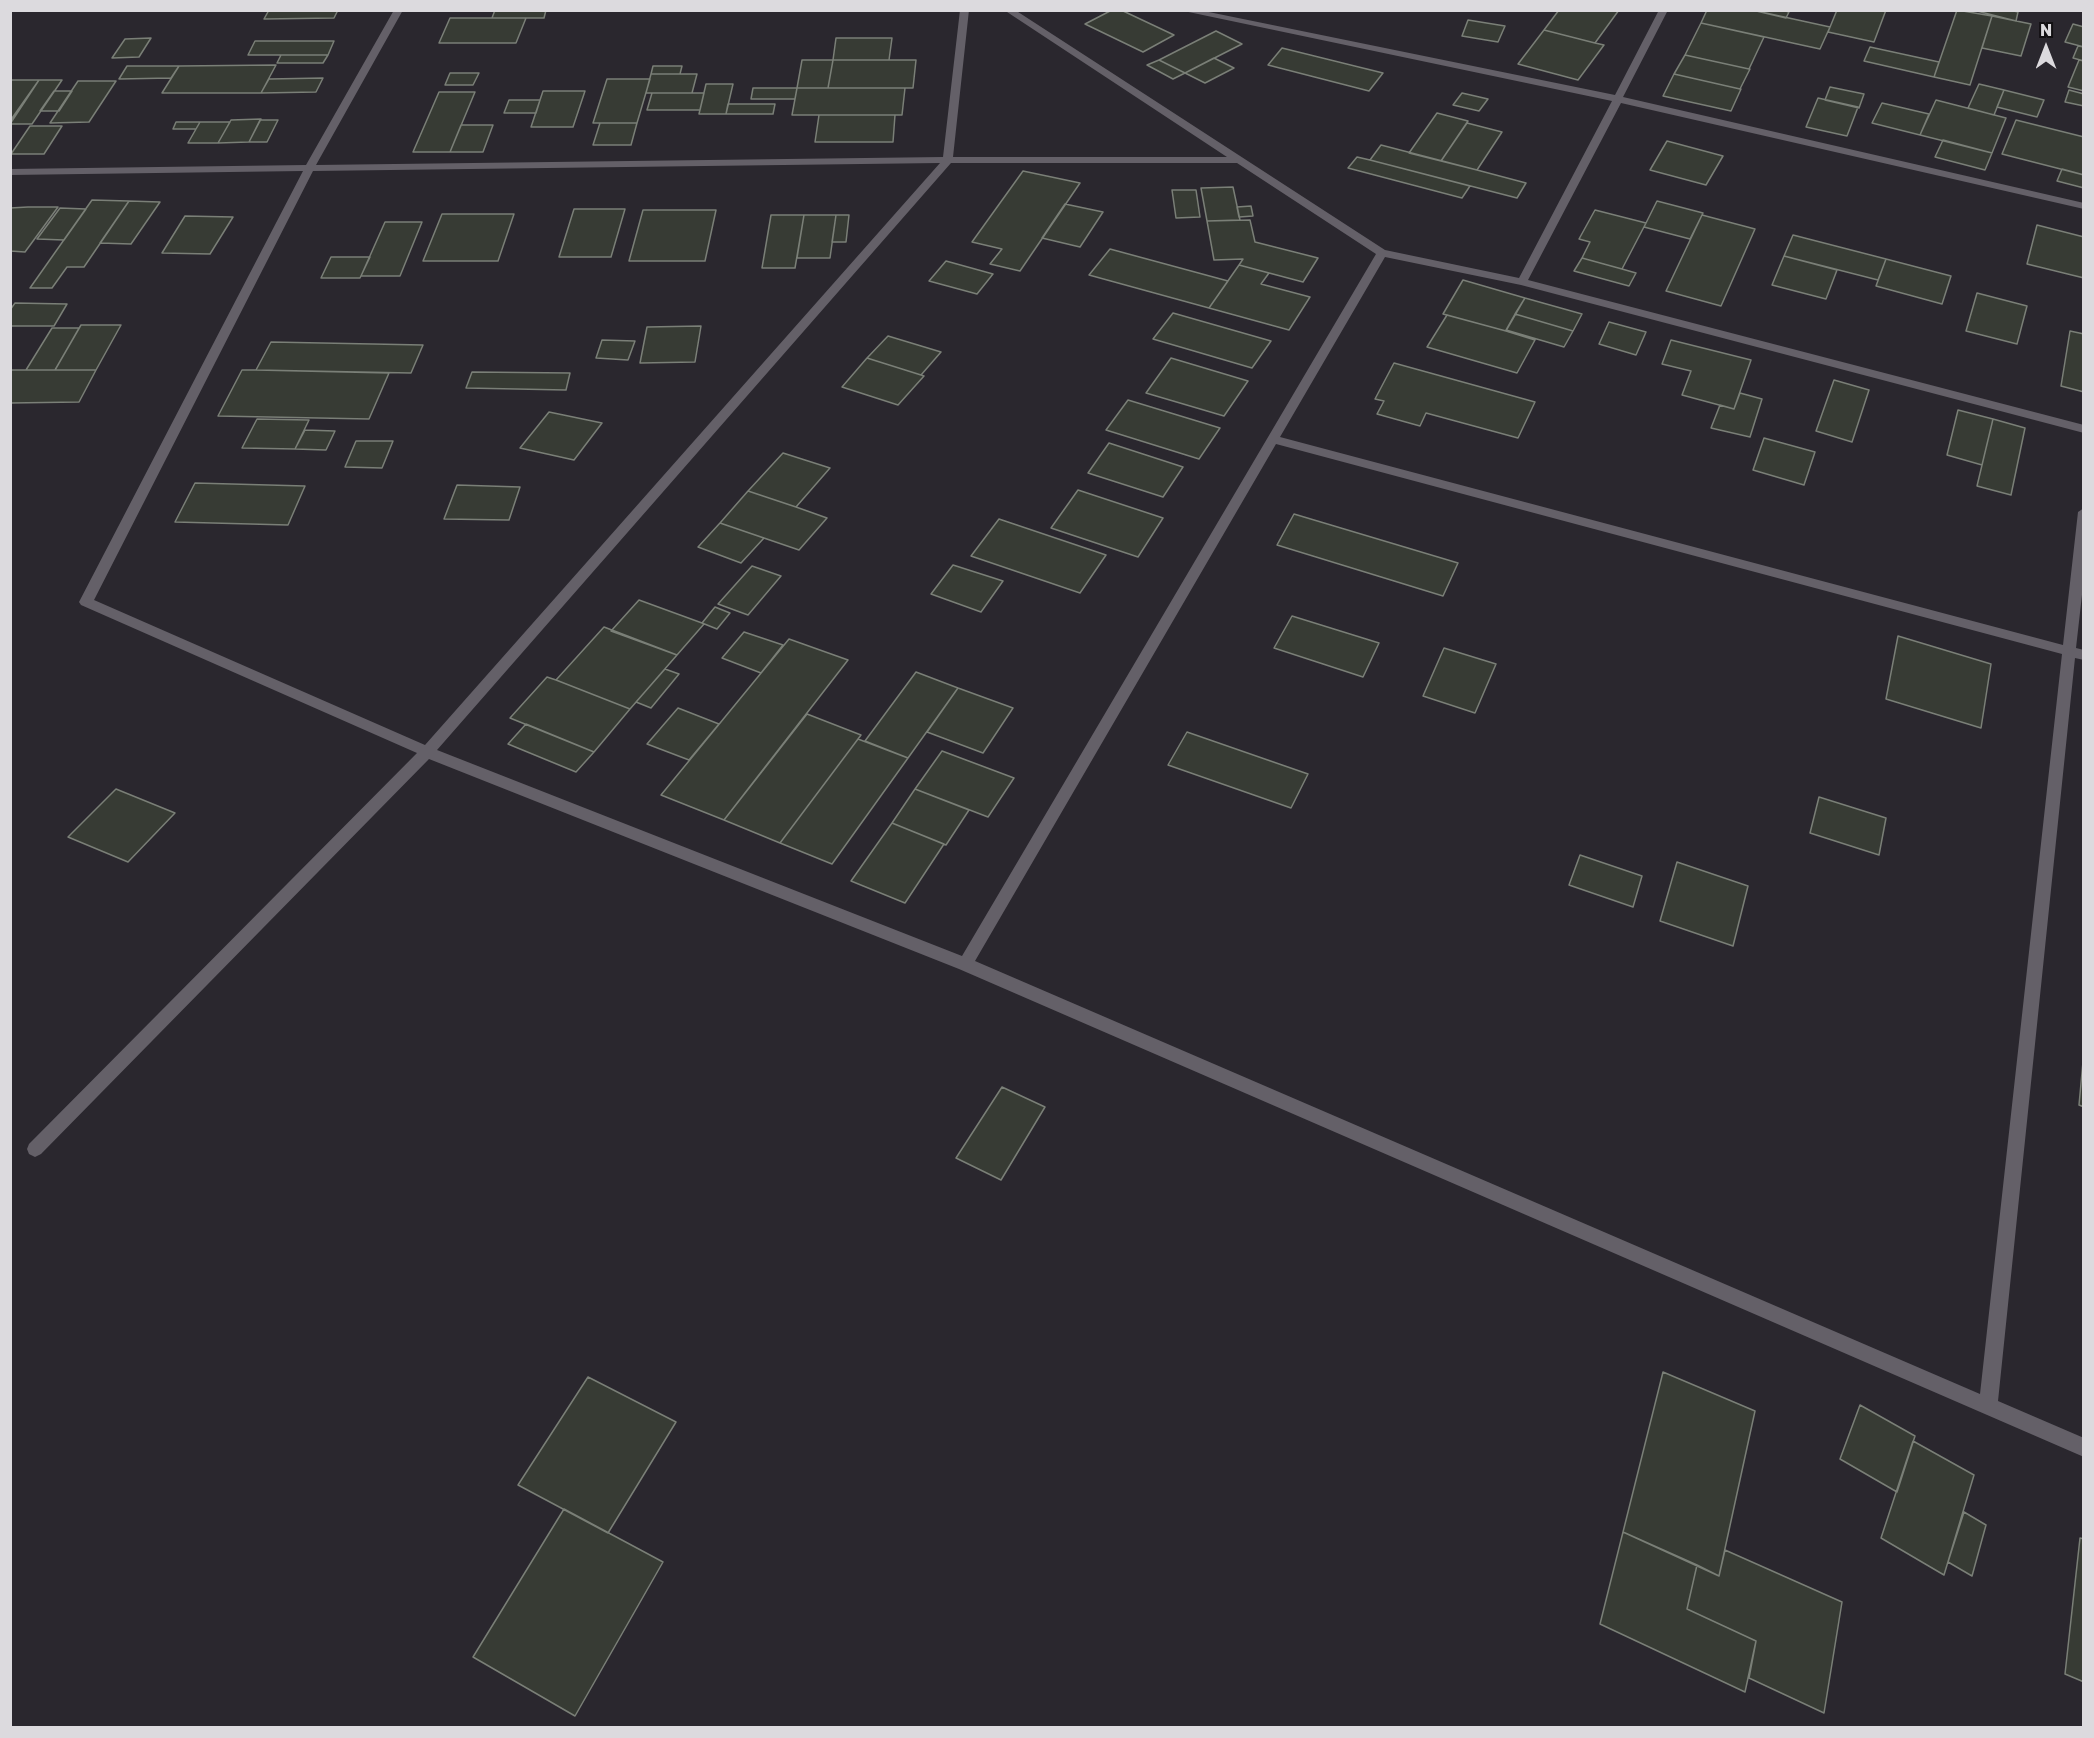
<!DOCTYPE html>
<html>
<head>
<meta charset="utf-8">
<style>
	body { margin:0 }
	#map { position:relative; width:2094px; height:1738px; overflow:hidden; background:#2a272e; font-family:"Golos Text",sans-serif }
	canvas { display:block }
	.frame { position:absolute; inset:0; border:12px solid #dcdade; pointer-events:none }
	.north { position:absolute; left:2016px; top:18px; width:60px; height:60px; -webkit-text-stroke:4px #121013; paint-order:stroke; rotate:0deg; font-size:16px; font-weight:700; line-height:24px; text-align:center; color:#dcdade }
	.north::after { content:''; display:block; margin:auto; width:21px; height:27px; background:#dcdade; clip-path:polygon(50% 0,100% 100%,50% 72%,0 100%) }
</style>
</head>
<body>
<div id="map">
<canvas width="2094" height="1738"></canvas>
<div class="frame"></div>
<div class="north">N</div>
</div>
<script>
const c = document.querySelector('canvas').getContext('2d');
c.lineJoin = 'round';
function paint(path, color) { c.fillStyle = color; c.fill(path, 'evenodd'); }
function stroke(path, color, width, dash) { c.strokeStyle = color; c.lineWidth = width; c.lineCap = dash ? 'butt' : 'round'; c.setLineDash(dash || []); c.stroke(path); }
const building = new Path2D(`
	M269 10H338L334 18 264 19Z
	M495 10H546L544 18H492Z
	M1112 10H1121L1174 35 1143 52 1085 24Z
	M1559 10H1619L1595 43 1544 30Z
	M1707 10H1752L1830 27 1820 49 1701 23Z
	M1752 10H1782L1789 12 1786 18Z
	M1837 10H1886L1874 42 1828 32Z
	M1957 10 1992 16 1970 85 1934 77Z
	M1973 10H2010L2018 12 2016 21Z
	M1992 16 2031 24 2021 56 1982 48Z
	M450 18H526L516 43H439Z
	M1468 20 1505 26 1498 42 1462 36Z
	M1701 23 1764 37 1749 69 1685 55Z
	M2073 24 2084 27V47L2065 42Z
	M1544 30 1595 43 1604 45 1578 80 1518 64Z
	M1216 31 1242 44 1185 73 1159 60Z
	M151 38 139 57 112 58 125 39Z
	M836 38H892L889 60H833Z
	M255 41H334L328 55H248Z
	M2078 46 2084 47V61L2073 58Z
	M1870 47 1939 62 1934 77 1864 61Z
	M1282 48 1383 73 1369 91 1268 65Z
	M281 55H328L323 63H277Z
	M1685 55 1749 69H1750L1740 89 1674 74Z
	M1214 58 1234 68 1205 83 1185 73Z
	M802 60H833L828 88H797Z
	M833 60H916L913 88H828Z
	M1159 60 1185 73 1173 79 1147 65Z
	M2079 60 2084 61V91L2068 87Z
	M276 65 261 93H162L179 66Z
	M127 66H179L171 78 119 79Z
	M653 66H682L680 74H651Z
	M450 73H479L473 85H445Z
	M651 74H697L692 93H646Z
	M1674 74 1740 89H1741L1731 111 1663 96Z
	M323 78 316 92 261 93 269 79Z
	M607 79H650L637 123H593Z
	M10 80H39L10 121Z
	M39 80H62L32 124H10Z
	M78 81H116L89 122 50 123Z
	M706 84H733L726 114H699Z
	M1979 84 2004 90 1994 115 1968 108Z
	M1830 87 1864 94 1859 108 1825 100Z
	M753 88H797L795 99H751Z
	M797 88H905L902 115H792Z
	M2004 90 2044 100 2037 117 1997 107Z
	M2069 90 2084 94V106L2065 102Z
	M54 91H72L59 111H40Z
	M543 91H585L573 127H531Z
	M439 92H475L450 152H413Z
	M652 93H704L700 110H647Z
	M1462 93 1488 99 1479 111 1453 105Z
	M1818 98 1858 107 1847 136 1806 127Z
	M509 100H540L536 113H504Z
	M1936 100 2006 118 1992 153 1920 135Z
	M1882 103 1929 114 1920 135 1872 123Z
	M728 104H775L773 114H726Z
	M1437 113 1468 121 1441 161 1409 153Z
	M819 115H895L893 142H815Z
	M261 119 249 142 218 143 231 120Z
	M260 120H278L267 142H249Z
	M2016 120 2084 137V175L2002 154Z
	M176 122H200L196 129H173Z
	M200 122H230L218 143H188Z
	M600 123H637L631 145H593Z
	M1467 123 1502 132 1477 170 1441 161Z
	M461 125H493L483 152H450Z
	M30 126H62L44 154H11Z
	M1943 140 1992 153 1985 170 1935 157Z
	M1667 141 1723 156 1706 185 1650 170Z
	M1381 145 1477 170 1526 183 1517 198 1370 160Z
	M1357 157 1370 160 1470 186 1462 198 1348 168Z
	M2062 169 2084 175V188L2057 181Z
	M1023 171 1080 183 1020 271 990 264 1002 249 972 242Z
	M1233 187 1240 220 1207 221 1201 188Z
	M1172 190H1196L1200 217 1176 218Z
	M92 200 129 201 84 267H67L52 288H30Z
	M129 201 160 202 131 244 100 243Z
	M1657 201 1703 213 1690 239 1644 227Z
	M1065 204 1103 212 1080 247 1042 238Z
	M1251 206 1253 216 1239 217 1237 207Z
	M28 207H58L25 252 10 251V208Z
	M60 208 86 209 64 240 37 239Z
	M574 209H625L611 257H559Z
	M643 210H716L705 261H629Z
	M1595 210 1646 223 1622 269 1582 258 1590 242 1579 239Z
	M442 214H514L498 261H423Z
	M771 215H804L795 268H762Z
	M804 215H836L830 258H797Z
	M836 215H849L846 242H832Z
	M1702 215 1755 229 1721 306 1666 291Z
	M185 216 233 217 210 254 162 253Z
	M1250 220 1255 242 1318 258 1303 282 1239 265 1243 259 1214 260 1207 221Z
	M385 222H422L400 276H361Z
	M2037 225 2084 237V278L2027 264Z
	M1793 235 1886 259 1878 280 1784 256Z
	M1110 249 1228 281 1209 308 1089 275Z
	M1784 256 1837 270 1826 299 1772 285Z
	M331 257H370L360 278H321Z
	M1582 258 1622 269 1636 273 1629 286 1574 271Z
	M1886 259 1951 276 1942 304 1876 286Z
	M946 261 993 274 977 294 929 281Z
	M1239 265 1269 273 1261 284 1310 297 1289 330 1209 308Z
	M1463 280 1525 298 1506 331 1443 314Z
	M1977 293 2027 306 2017 344 1966 331Z
	M1525 298 1582 314 1573 331 1515 314Z
	M15 303 67 304 54 326H10V310Z
	M1173 313 1271 341 1252 368 1153 339Z
	M1515 314 1573 331 1564 347 1506 330Z
	M1447 315 1506 331 1535 340 1517 373 1427 347Z
	M1609 322 1646 332 1636 355 1599 344Z
	M81 325H121L96 370H55Z
	M701 326 695 362 640 363 647 327Z
	M52 328H79L55 370H26Z
	M2070 331 2084 334V392L2061 386Z
	M888 336 941 352 921 375 867 358Z
	M602 340 635 341 628 360 596 358Z
	M1671 340 1751 360 1734 409 1682 395 1691 371 1662 364Z
	M271 342 423 345 411 373 256 370Z
	M867 358 921 375 924 376 898 405 842 387Z
	M1171 358 1248 381 1224 416 1146 393Z
	M1394 363 1535 402 1518 438 1426 413 1420 426 1377 414 1384 401 1375 399Z
	M10 370H96L79 402 10 403Z
	M242 370H256L389 373 369 419 218 416Z
	M472 372 570 373 566 390 466 388Z
	M1834 380 1869 390 1852 442 1816 431Z
	M1740 393 1762 399 1750 437 1711 428 1720 405 1734 409Z
	M1128 400 1220 428 1199 459 1106 430Z
	M1958 410 1993 419 1982 465 1947 455Z
	M549 412 602 423 574 460 520 448Z
	M257 419 309 420 295 449 242 448Z
	M1993 419 2025 428 2011 495 1977 486Z
	M305 430 335 431 326 450 295 449Z
	M1764 438 1815 452 1804 485 1753 470Z
	M356 441H393L382 468 345 467Z
	M1109 443 1183 467 1163 497 1088 473Z
	M783 453 830 468 796 507 748 491Z
	M195 483 305 486 288 525 175 522Z
	M457 485 520 487 509 520 444 519Z
	M1078 490 1163 518 1138 557 1051 528Z
	M748 491 796 507 827 518 799 550 720 523Z
	M1294 514 1458 563 1443 596 1277 545Z
	M999 519 1106 555 1080 593 971 556Z
	M720 523 764 538 741 563 698 547Z
	M953 565 1003 581 981 612 931 594Z
	M752 566 781 576 748 615 718 604Z
	M639 600 702 623 704 624 677 655 611 631Z
	M715 607 730 613 717 629 702 623Z
	M1292 616 1379 643 1363 677 1274 648Z
	M604 627 677 655 630 709 556 680Z
	M744 632 783 645 761 673 722 658Z
	M1898 636 1991 664 1981 728 1886 699Z
	M789 639 848 660 724 820 661 795Z
	M1444 648 1496 664 1475 713 1423 696Z
	M665 669 679 674 651 708 636 702Z
	M916 672 958 688 908 758 865 741Z
	M547 677 556 680 630 709 594 752 510 718Z
	M958 688 1013 708 983 753 927 732Z
	M678 708 719 724 689 760 647 744Z
	M807 714 861 735 780 843 724 820Z
	M526 724 594 752 576 772 508 744Z
	M1187 732 1308 774 1291 808 1168 765Z
	M858 739 908 758 832 864 780 843Z
	M942 751 1014 778 988 817 915 789Z
	M116 789 175 813 128 862 68 837Z
	M915 789 969 810 946 845 892 823Z
	M1819 797 1886 818 1879 855 1810 833Z
	M892 823 944 844 905 903 851 881Z
	M1580 855 1642 876 1633 907 1569 885Z
	M1677 862 1748 886 1733 946 1660 921Z
	M2084 1051V1107L2079 1105Z
	M1002 1087 1045 1107 1001 1180 956 1158Z
	M1663 1372 1755 1411 1719 1576 1623 1532Z
	M588 1377 676 1422 608 1533 518 1485Z
	M1860 1405 1915 1436 1897 1492 1840 1459Z
	M1913 1441 1974 1475 1944 1575 1881 1538Z
	M564 1509 663 1562 575 1716 473 1657Z
	M1964 1512 1986 1525 1972 1576 1948 1562Z
	M1623 1532 1697 1565 1687 1609 1756 1641 1745 1692 1600 1624Z
	M2080 1538 2084 1539V1682L2065 1674Z
	M1725 1550 1842 1602 1824 1713 1749 1678 1756 1641 1687 1609 1697 1565 1719 1576Z`);
const minor = new Path2D(`
	M394 10H403L316 165 943 157 960 10H969L953 157H1227L1004 10H1015L1385 250 1519 278 1612 101 1179 10H1199L1615 95 1659 10H1668L1623 97 2084 203V209L1621 103 1528 280 2084 425V433L1521 285 1385 257 1280 437 2063 645 2078 512 2084 508V577L2076 648 2084 650V660L2075 658 1998 1401 2084 1438V1457L959 969 429 759 41 1154 35 1157 29 1154 27 1149 29 1144 417 753 81 605 79 602 303 171 10 175V169L306 165ZM940 163 425 745 94 600 313 171ZM951 163H1237L1376 254 962 956 437 750ZM1276 444 2062 654 1980 1394 975 961Z`);
paint(building, '#373b34');
stroke(building, '#7a7f77', 1.5);
paint(minor, '#646068');
</script>
</body>
</html>
